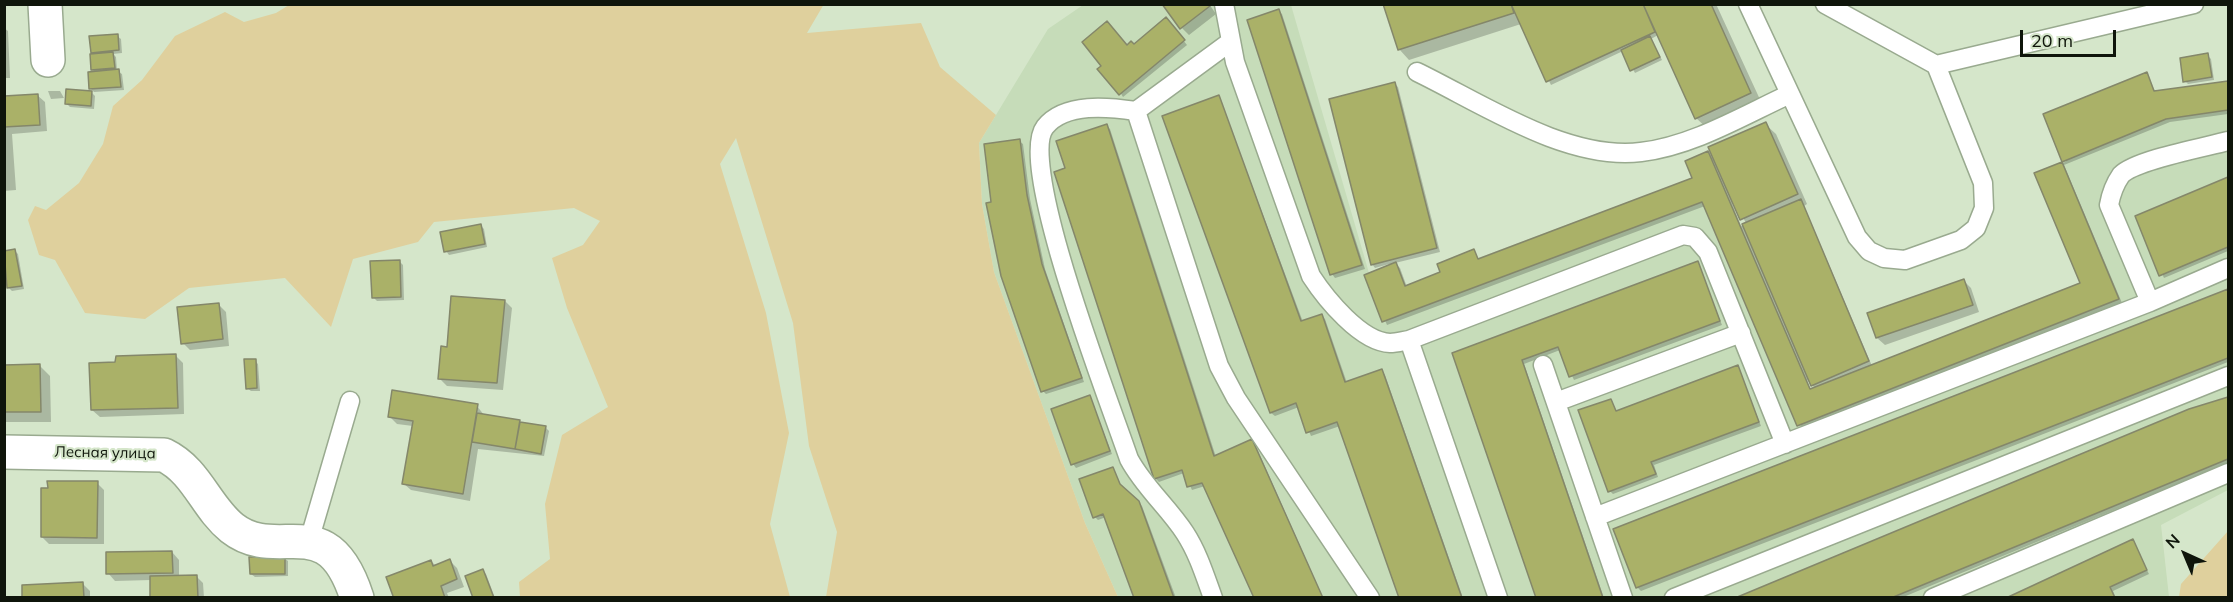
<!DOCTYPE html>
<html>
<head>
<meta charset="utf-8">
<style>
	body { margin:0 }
	#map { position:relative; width:2233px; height:602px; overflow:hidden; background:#d5e6ca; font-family:Mulish,sans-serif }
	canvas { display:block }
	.frame { position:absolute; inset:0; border:6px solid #0f150b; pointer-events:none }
	.north { position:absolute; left:2155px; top:524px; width:60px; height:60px; -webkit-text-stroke:4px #d5e6ca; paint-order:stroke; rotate:316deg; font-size:16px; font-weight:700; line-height:24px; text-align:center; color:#0f150b }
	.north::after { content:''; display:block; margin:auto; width:21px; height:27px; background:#0f150b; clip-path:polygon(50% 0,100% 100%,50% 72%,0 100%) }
	.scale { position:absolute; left:2020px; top:30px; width:96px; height:27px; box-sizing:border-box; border:3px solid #0f150b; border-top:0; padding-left:8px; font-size:18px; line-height:21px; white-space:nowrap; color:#0f150b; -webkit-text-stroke:4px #d5e6ca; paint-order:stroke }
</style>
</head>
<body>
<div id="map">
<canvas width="2233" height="602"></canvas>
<div class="frame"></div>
<div class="north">N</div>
<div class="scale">20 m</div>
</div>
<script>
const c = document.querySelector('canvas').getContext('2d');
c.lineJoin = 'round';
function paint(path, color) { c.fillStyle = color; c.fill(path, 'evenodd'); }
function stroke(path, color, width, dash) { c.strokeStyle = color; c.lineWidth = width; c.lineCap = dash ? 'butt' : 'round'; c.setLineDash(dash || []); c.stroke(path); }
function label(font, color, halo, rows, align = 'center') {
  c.font = font + ' Mulish,sans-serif'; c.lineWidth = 4.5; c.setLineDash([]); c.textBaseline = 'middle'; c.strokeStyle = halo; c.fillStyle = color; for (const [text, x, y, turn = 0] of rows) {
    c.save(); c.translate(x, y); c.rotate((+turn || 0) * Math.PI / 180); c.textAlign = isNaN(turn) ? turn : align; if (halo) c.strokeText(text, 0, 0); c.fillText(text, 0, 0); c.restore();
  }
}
const built = new Path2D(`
	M1083 5H1291L1369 273 1396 262 1406 286 1440 273 1437 264 1474 249 1478 258 1692 178 1685 161 1708 151 1810 389 2080 283 2034 173 2062 161 2043 114 2147 72 2155 91 2228 81V490L2161 525 2169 597H1118L1085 523 994 272 982 204 979 143 1048 29Z`);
const green = new Path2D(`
	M289 5 824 4 807 33 921 23 940 67 996 115 979 143 982 204 994 272 1085 523 1118 597H826L837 532 809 446 793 323 736 138 720 164 766 313 789 433 770 524 790 597H520L519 582 550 559 545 504 562 435 608 407 567 308 552 258 583 245 600 221 574 208 434 222 418 242 353 259 331 327 285 278 189 288 145 319 85 313 55 260 39 255 28 220 35 206 46 210 79 183 103 144 113 106 142 80 175 36 225 12 244 22 276 13Z
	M2228 531V597H2179L2181 584Z`);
const shadow = new Path2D(`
	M1209 4 1216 14 1189 35 1182 28Z
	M1385 4H1716L1763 106 1709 130 1696 118 1658 35 1651 39 1662 60 1635 73 1623 51 1551 85 1521 24 1409 60 1399 49Z
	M1278 11 1282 14 1365 269 1335 278 1332 274 1249 21Z
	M1169 23 1187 45 1123 97 1104 66 1128 46H1134Z
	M4 28 8 31 10 78H4Z
	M117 36 121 39 122 53 113 54 116 57 117 71 122 74 124 90 94 92 90 88 96 73 93 70 96 55 93 52Z
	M2207 55 2211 59 2214 80 2188 84 2185 81Z
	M2146 74 2156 93 2228 83V114L2170 122 2064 165 2122 303 1802 429 1705 206 1387 325 1366 275 1390 266 1389 264 1375 268 1372 264 1395 84 1398 87 1440 252 1395 263 1400 268 1407 287 1442 273 1474 251 1479 260 1694 179 1708 152 1714 159 1765 124 1776 134 1807 204 1804 206 1872 366 2082 284 2036 174 2065 162ZM1734 202 1746 223 1741 226 1732 203ZM1807 380 1816 389 1811 390Z
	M48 91H60L64 98 51 99Z
	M91 92 95 96 94 109 70 107 67 104Z
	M37 95 45 102 47 131 12 134 16 190 4 191V98Z
	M1219 97 1303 322 1321 316 1325 319 1347 383 1382 371 1385 375 1463 598H1401L1340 426 1311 436 1299 407 1275 416 1271 413 1164 117Z
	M1106 126 1110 129 1216 457 1251 441 1255 444 1323 598H1255L1205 486 1192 490 1184 473 1159 482 1155 478 1067 169Z
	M1019 141 1023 144 1030 199 1045 269 1084 382 1046 394 1043 391 992 204Z
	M2228 179V251L2164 278 2137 217Z
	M480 225 484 229 487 247 449 255 446 251Z
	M15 251 18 254 24 289 12 291 9 288 4 253Z
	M399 261 403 265 404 300 377 301 373 297Z
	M1697 263 1722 325 1574 380 1560 350 1524 364 1604 598H1538L1454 354Z
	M1964 281 1971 288 1979 312 1885 345 1877 338 1869 314Z
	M2228 291V362L1641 591 1638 588 1615 530Z
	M505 301 512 308 503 390 447 386 440 379 448 348Z
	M219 305 226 312 229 346 190 350 183 343Z
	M176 356 183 363 184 414 100 417 92 410 117 364Z
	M255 361 258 364 260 391H251L247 388Z
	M4 366H40L50 376 51 422H4Z
	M1738 367 1761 426 1654 465 1658 477 1613 494 1610 491 1611 400 1617 412Z
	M1090 397 1112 454 1076 468 1073 464Z
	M2228 398V463L1901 598H1739L2189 410Z
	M477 406 484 415 545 427 549 431 544 456 478 449 470 501 411 490 403 483 413 426 397 424 389 416Z
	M1113 469 1123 489 1142 506 1176 598H1135L1106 517 1098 520 1095 517Z
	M97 483 104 490V544H49L42 537Z
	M2132 541 2149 574 2113 591 2116 598H2009Z
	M172 552 179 560V577L196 576 203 583 204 598H152L151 580 115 581 108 573Z
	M284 558 288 561V576L255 577 251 574Z
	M431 561 436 566 450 561 457 568 464 587 447 593 449 598H394Z
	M482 571 486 574 495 598H475Z
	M83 584 90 591V598H24Z`);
const building = new Path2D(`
	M1162 4H1210V6L1180 29Z
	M1383 4H1511L1514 13 1398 50Z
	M1511 4H1643L1655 32 1546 82Z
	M1643 4H1711L1751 93 1695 119Z
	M1279 9 1362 265 1330 275 1247 20Z
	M1166 17 1185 40 1119 95 1097 69 1101 66 1082 42 1107 21 1127 45 1131 41 1134 44Z
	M118 34 119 50 91 53 89 36Z
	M1650 36 1660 57 1630 71 1621 50Z
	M113 52 115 68 91 70 90 54Z
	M2208 53 2212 77 2183 82 2180 58Z
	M119 69 121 87 89 89 88 72Z
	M2147 72 2154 91 2228 81V110L2166 119 2062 162 2043 114Z
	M1395 82 1437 248 1371 265 1329 99Z
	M66 89 92 91 91 106 65 104Z
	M38 94 40 125 4 127V96Z
	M1219 95 1301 321 1322 314 1345 382 1382 369 1462 598H1399L1337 422 1306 433 1296 403 1270 413 1162 116Z
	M1766 122 1798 194 1740 220 1708 147Z
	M1107 124 1214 456 1252 439 1323 598H1254L1202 483 1187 487 1182 470 1154 479 1054 172 1065 168 1056 141Z
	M1020 139 1027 195 1042 264 1082 378 1041 392 1001 276 986 203 991 202 984 144Z
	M1708 151 1810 389 2080 283 2034 173 2062 162 2119 299 1797 426 1702 202 1382 322 1364 275 1396 262 1405 286 1440 272 1437 264 1474 249 1478 259 1692 178 1685 161Z
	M2228 177V247L2159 276 2135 216Z
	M1801 199 1869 361 1811 386 1742 224Z
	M481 224 485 244 444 252 440 232Z
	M15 249 22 286 7 288 4 251Z
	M400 260 401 297 372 298 370 261Z
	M1698 261 1720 321 1569 377 1558 347 1522 360 1603 598H1536L1452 353Z
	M1964 279 1973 305 1876 338 1867 313Z
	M2228 289V358L1636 588 1613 529Z
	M451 296 505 300 497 383 438 379 441 346 447 347Z
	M219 303 223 339 181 344 177 307Z
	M176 354 178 408 91 410 89 363 115 362 116 356Z
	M244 359H256L257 388 246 389Z
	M40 364 41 412H4V365Z
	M1738 365 1759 422 1651 462 1656 474 1608 492 1578 410 1611 399 1616 411Z
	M392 390 478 404 463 494 402 484 413 421 388 417Z
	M1090 395 1110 451 1071 465 1051 409Z
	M2228 397V459L1891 598H1735L2189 409Z
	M477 413 520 420 515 449 472 442Z
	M520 422 546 426 541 454 515 449Z
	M1113 467 1120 484 1139 501 1174 598H1134L1103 514 1093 518 1079 479Z
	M47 481H98L97 538 41 537V488H48Z
	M2133 539 2147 570 2110 587 2115 598H2006Z
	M172 551 173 573 106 574V552Z
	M285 556V574H250L249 557Z
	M450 559 457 579 441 586 445 598H390L393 596 386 577 431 560 433 566Z
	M483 569 494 598H473L465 576Z
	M197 575 198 598H150V576Z
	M83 582 84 598H22V585Z`);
const service = new Path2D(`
	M1224 4 1235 62 1311 276C1326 299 1361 342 1390 343 1396 343 1403 341 1409 340L1498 598
	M1748 4 1857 237 1869 251 1884 258 1905 260 1961 240 1976 228 1984 208 1983 183 1936 65 1825 4
	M1230 42 1136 111 1219 366 1236 398 1370 598
	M1936 65 2194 4
	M1417 72C1483 104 1567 161 1641 152 1693 146 1744 115 1790 94
	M1136 111C1109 107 1065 102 1045 127 1016 164 1112 408 1129 459 1144 487 1168 507 1185 533 1198 553 1205 576 1213 598
	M2150 302 2109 205C2111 194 2114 185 2121 175 2135 160 2206 147 2228 141
	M1409 340 1683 235 1695 237 1708 252 1785 444
	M1543 365 1623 598
	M1556 402 1741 333
	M1595 517 2150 302 2228 268
	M309 541 350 401
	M1674 598 2228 376
	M1933 598 2228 473`);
const minor = new Path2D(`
	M45 4 48 60
	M4 452 164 455C197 471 205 506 232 528 279 565 327 504 357 598`);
const streetNames = [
	["Лесная улица",105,453,1]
];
paint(built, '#c6dcb9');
paint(green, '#dfd09d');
paint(shadow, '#0003');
paint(building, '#aab168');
stroke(building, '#84876a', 1.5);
stroke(service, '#99aa8f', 21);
stroke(minor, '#99aa8f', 36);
stroke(service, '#fff', 18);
stroke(minor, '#fff', 33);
label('15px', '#0f150b', '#d5e6ca', streetNames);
</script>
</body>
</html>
